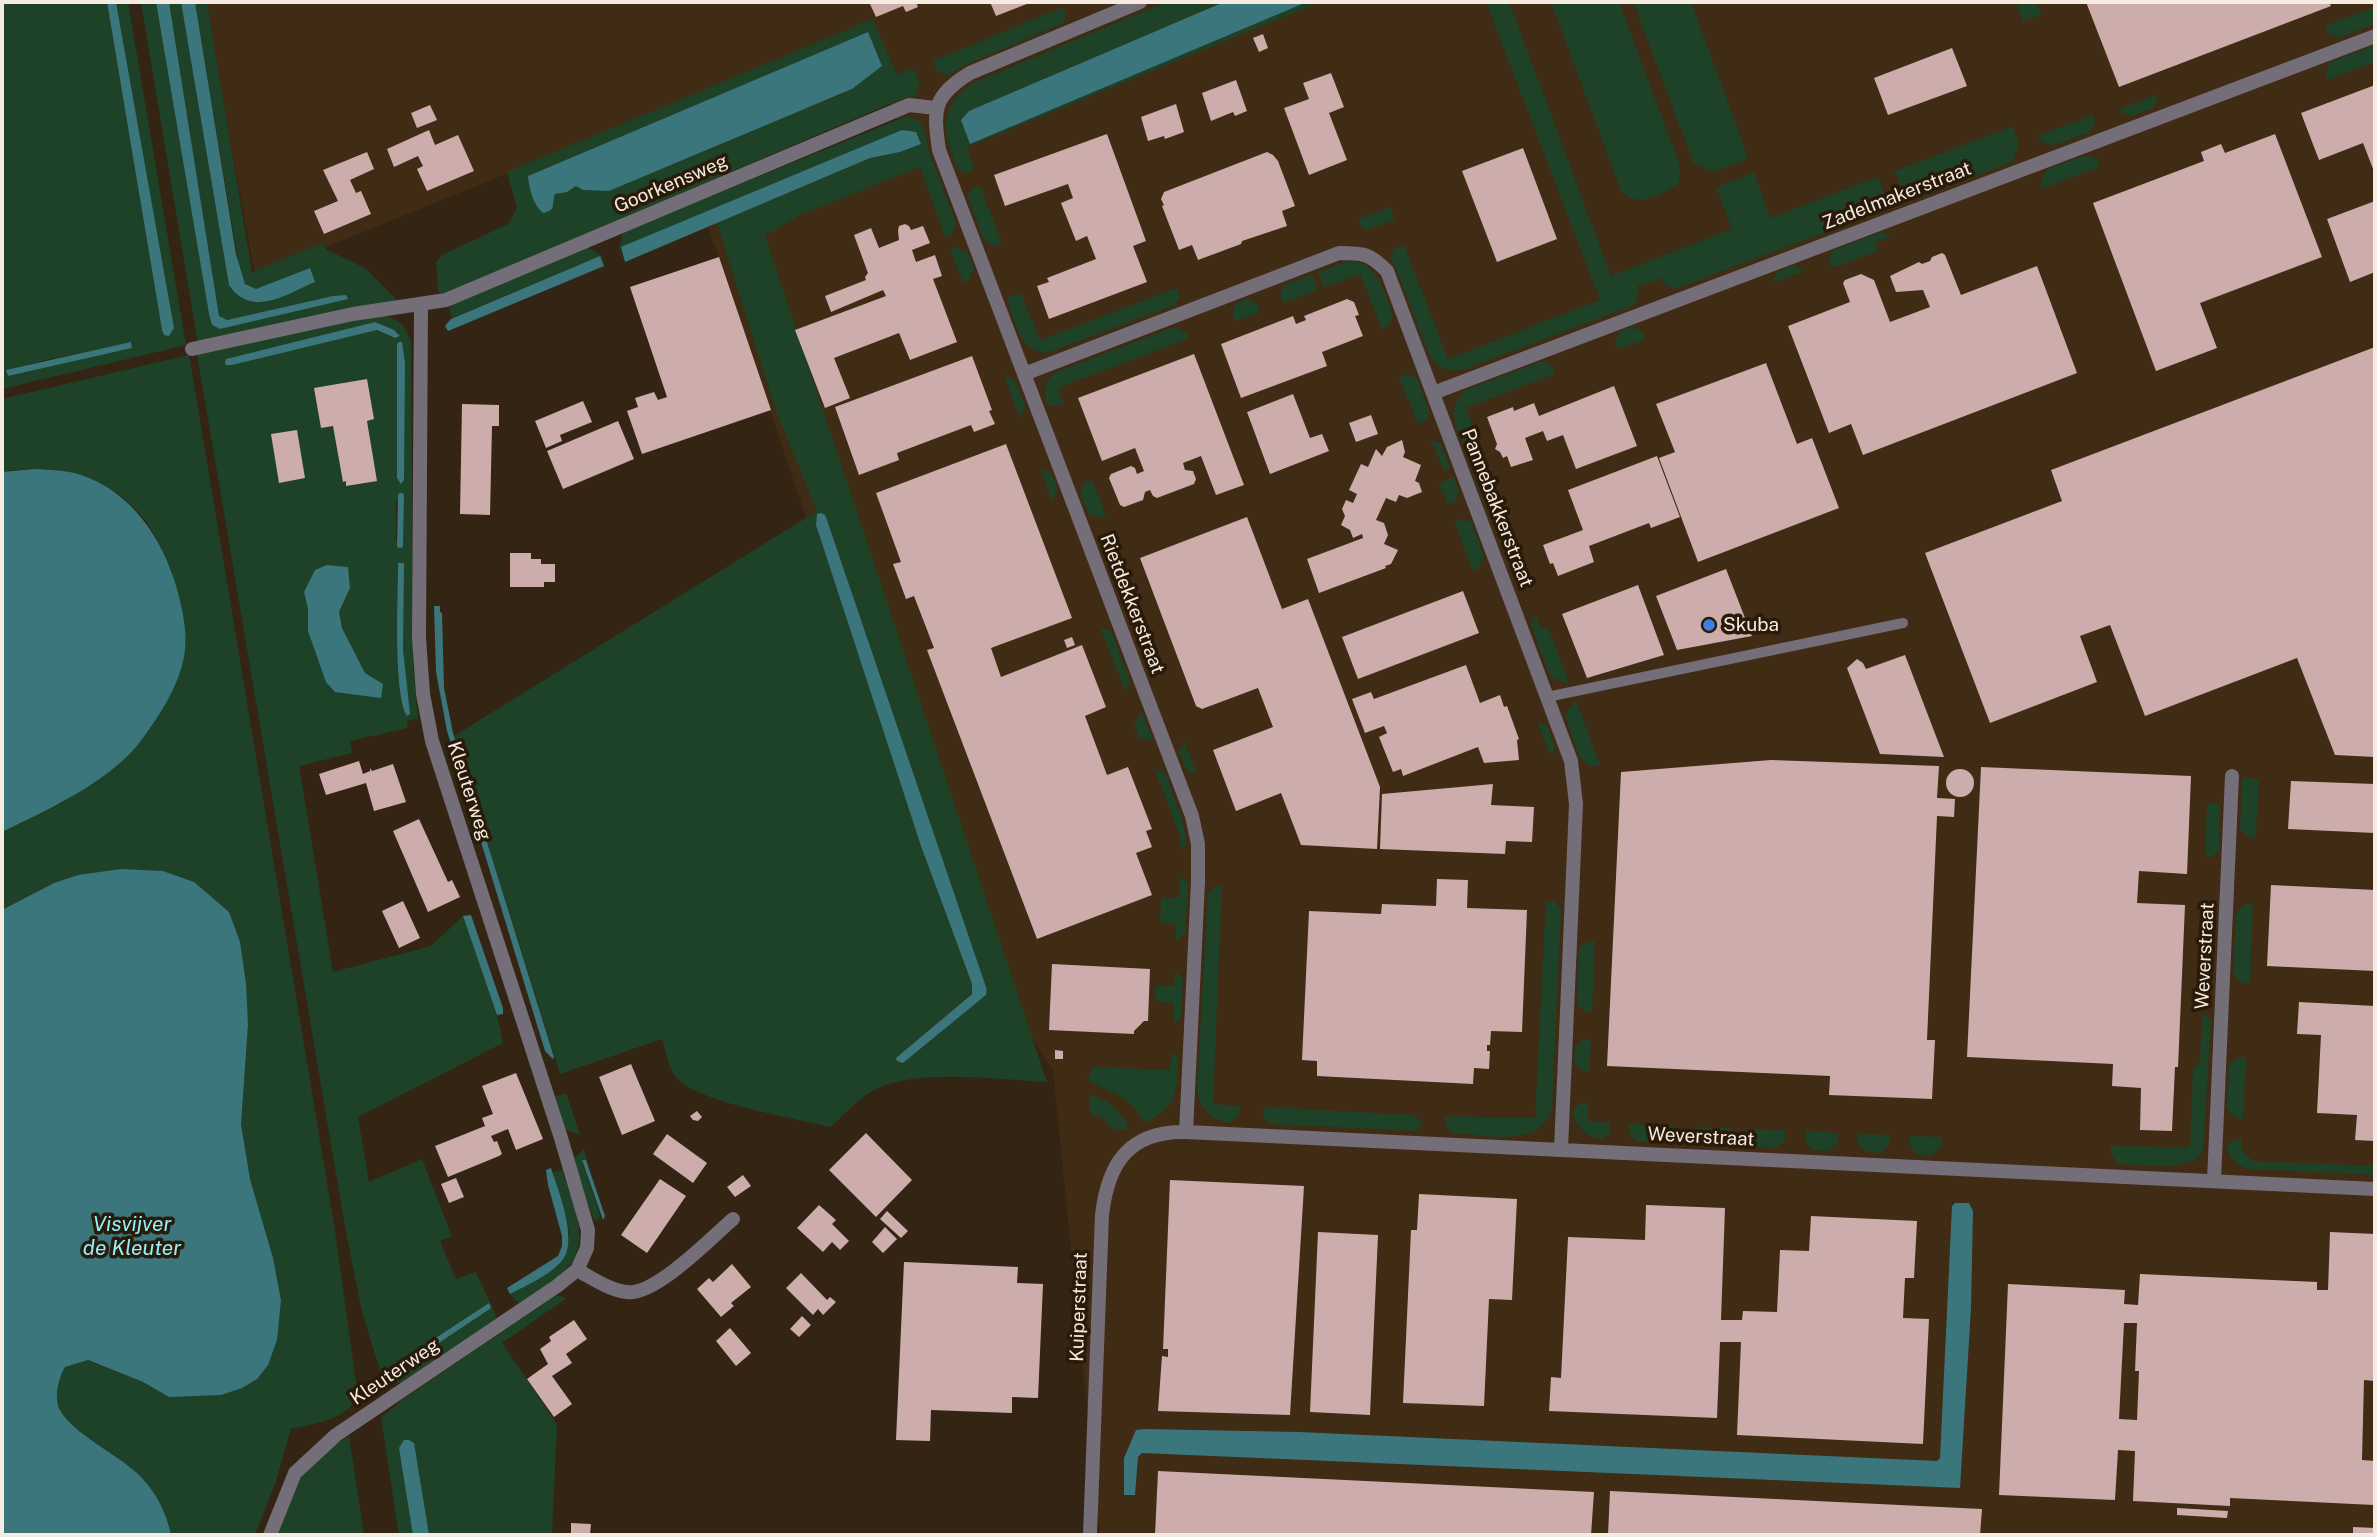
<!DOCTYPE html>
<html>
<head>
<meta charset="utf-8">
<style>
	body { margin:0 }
	#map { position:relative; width:2377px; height:1537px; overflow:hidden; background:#342413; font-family:"Public Sans",sans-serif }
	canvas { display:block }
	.frame { position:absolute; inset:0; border:4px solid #f6ebe0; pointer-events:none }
</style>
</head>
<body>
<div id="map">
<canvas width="2377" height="1537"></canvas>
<div class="frame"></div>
</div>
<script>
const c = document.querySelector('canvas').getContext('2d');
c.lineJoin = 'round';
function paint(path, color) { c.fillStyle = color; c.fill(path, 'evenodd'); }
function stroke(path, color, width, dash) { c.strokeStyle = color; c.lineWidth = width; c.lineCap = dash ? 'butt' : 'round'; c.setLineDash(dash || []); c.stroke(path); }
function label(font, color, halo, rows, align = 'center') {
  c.font = font + ' "Public Sans",sans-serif'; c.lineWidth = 7; c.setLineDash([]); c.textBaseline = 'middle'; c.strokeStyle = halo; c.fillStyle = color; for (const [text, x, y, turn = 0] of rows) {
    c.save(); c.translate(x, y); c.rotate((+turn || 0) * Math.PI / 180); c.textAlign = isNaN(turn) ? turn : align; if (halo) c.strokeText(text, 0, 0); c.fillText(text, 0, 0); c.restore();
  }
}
const built = new Path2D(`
	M205 2H2375V1535H1100L1053 1071 928 878 707 224 898 131 896 115 873 25 255 276Z`);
const green = new Path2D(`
	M2 2H107L162 330 174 328 116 2H128L186 345 2 389ZM131 343 132 348 8 376 6 371 46 360Z
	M141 2H156L209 314 212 325 220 329 348 298 333 296 227 320 219 316 169 2H181L229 285 254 303 265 302 270 285 255 289 245 284 240 272 195 2H207L252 272 322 243 327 250 365 268 399 302 198 343Z
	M1166 2H1224L969 111 970 144 1307 2H1320L967 147 974 170 966 173 958 170C945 136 935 109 971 84Z
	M1486 2H1509L1611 276 1732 229 1716 188 1754 172 1770 218 1878 177C1884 194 1889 199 1876 213L1675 289 1665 285 1661 278 1637 286 1639 294 1634 305 1465 369C1448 374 1435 367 1428 352L1396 268 1390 259 1394 249 1404 245 1448 359 1600 300Z
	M1551 2H1619L1680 166 1679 184C1658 194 1641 210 1621 191Z
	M1633 2H1691L1748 157 1745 160 1713 172 1694 164Z
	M2016 2H2036L2041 15 2023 21Z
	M1063 7 1066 14 1063 23 963 66 947 76 938 72 933 61Z
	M2375 7V24L2338 38 2327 33 2325 26Z
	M873 19 897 75 913 68 920 84 915 97H906L445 294 438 292 436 262 442 255 508 224 517 208 507 172ZM869 32 852 89C810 109 764 121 724 143L609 191 576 186 567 192H558L553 197 528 176Z
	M2375 45V62L2328 80 2326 73 2330 62Z
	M2158 94 2154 108 2131 116 2121 112 2120 109Z
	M2093 115 2095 122 2090 132 2052 146 2041 141 2037 136Z
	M907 116 919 121 926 133 928 148 956 223 951 235 945 237 920 167 798 216 765 236 1047 1082C999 1080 920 1068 876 1089 860 1096 844 1115 831 1127 798 1119 693 1102 675 1076 668 1067 666 1050 662 1039L560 1074 454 736 817 511 777 414 717 223 870 158 900 152 921 143 916 132 620 248 624 262 619 249 623 232ZM820 513 825 515 828 523 987 990 986 995 903 1063 897 1058 972 993V984L921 846 816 525 817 514Z
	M2013 126 2019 145 2012 162 1919 197C1903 195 1900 184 1895 171Z
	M2087 155 2097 159 2100 167 2042 189 2040 184 2047 169Z
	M980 186 1002 243 995 246 985 242 967 195 972 189Z
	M1390 207 1395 220 1368 230 1361 227 1358 219Z
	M1881 232 1890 237 1875 243 1878 251 1832 268 1828 260 1833 250Z
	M587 247 602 256 606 266 600 256 452 318 449 308 456 302Z
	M955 247 968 253 974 269 968 281 964 284 950 250Z
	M1354 261C1380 266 1384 294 1393 315L1388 326 1382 329 1360 274 1324 287 1318 272 1342 263Z
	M1793 265 1804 271 1772 283 1777 272Z
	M1312 275 1318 290 1283 303 1280 295 1284 285Z
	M1177 288 1180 296 1175 305 1047 353C1019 352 1015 320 1007 298L1021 293 1040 340Z
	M1247 299 1257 304 1260 312 1235 321 1232 313 1236 303Z
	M379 315C396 316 406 325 411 342L413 665 418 718 407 721 408 728 350 741 352 753 299 766 333 972 431 946 463 916 497 1015 503 1043 358 1117 369 1182 422 1159 452 1236 440 1241 456 1279 476 1272 497 1318 403 1383 386 1382 381 1374 362 1312 345 1227 197 354ZM375 322 399 333 398 338 391 337 377 330 229 365 226 359ZM397 344 405 363 397 481ZM401 497 404 501 402 544 398 543 396 539V502ZM398 563 405 679 410 713 407 716C393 693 398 595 398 563ZM316 570 350 588 339 612 342 628 365 673 383 684 318 654 308 631V609L304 592ZM489 1303 408 1363 405 1358Z
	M1174 327 1187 333 1189 338 1058 388 1064 404 1048 406C1043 394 1044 383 1054 373Z
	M1632 327 1643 332 1645 340 1617 349 1615 343 1620 331Z
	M189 355 335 1231 358 1397C344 1421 316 1423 291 1429L276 1481 255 1535H171C167 1514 157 1494 142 1478 122 1456 70 1433 59 1408 54 1396 59 1377 65 1367L87 1360 143 1382 169 1397 281 1300 273 1258 250 1179 241 1124 248 1025 78 875 54 883 2 910V832L63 802 172 572C163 553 155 531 141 515 107 475 52 463 2 472V399Z
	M1542 361 1552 366 1555 374 1466 408 1506 514 1491 519 1455 423C1452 409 1455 399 1466 390Z
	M1406 374 1417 378 1429 412 1426 421 1418 424 1399 377Z
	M1004 375 1015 380 1026 407 1020 418Z
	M1431 440 1441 443 1450 469 1444 471Z
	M1040 468 1051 473 1058 489 1052 501Z
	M1454 477 1459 491 1455 502 1448 504 1439 483Z
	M1092 480 1106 516 1099 518 1088 514 1080 492 1085 482Z
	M1461 519 1471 522 1484 557 1479 568 1473 571 1454 522Z
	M1535 615 1541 629 1548 627 1570 685 1550 676 1531 625Z
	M1100 627 1111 631 1130 682 1126 693Z
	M1576 700 1600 765H1588L1579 755 1565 715Z
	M1142 712 1153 740 1139 738 1134 724Z
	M1540 722 1548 727 1555 747 1551 756 1538 723Z
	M1184 743H1185L1197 774 1187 770 1179 752Z
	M1154 768 1165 773 1182 818 1187 843 1181 849 1179 833Z
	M2242 778 2259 779 2256 837H2248L2240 829Z
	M2207 804H2220L2219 850 2210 858H2205Z
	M1180 876 1188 883 1185 933 1176 941V924L1160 923 1161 897 1179 898Z
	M1217 885H1222L1213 1104 1240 1106 1239 1115 1230 1123C1211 1120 1200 1109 1197 1090L1208 894Z
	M1546 901H1554L1561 909 1552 1108C1540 1149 1485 1135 1452 1133L1445 1125V1116L1535 1118Z
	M2245 904H2253L2250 984 2242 983 2233 974 2236 912Z
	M1588 941H1595L1592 1012H1585L1577 1004 1579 948Z
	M1175 971 1183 979 1181 1017 1173 1024 1174 1003 1156 1001V986H1174Z
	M2203 1012 2211 1021 2203 1151C2190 1174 2143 1164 2119 1164L2111 1155V1145L2190 1148 2193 1066 2199 1065Z
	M1583 1039 1591 1040 1589 1071H1583L1574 1063 1575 1047Z
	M1172 1051 1178 1057C1177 1092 1179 1106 1145 1123L1133 1106 1121 1097 1087 1080 1093 1067 1170 1070Z
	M2238 1057H2246L2243 1119 2236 1118 2227 1109 2229 1065Z
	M566 1093 580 1135 564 1129 554 1097Z
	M1089 1094C1107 1100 1124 1110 1129 1130L1113 1129 1101 1117 1093 1116 1089 1110Z
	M1588 1102V1121L1610 1123V1132L1602 1139C1586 1137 1575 1127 1573 1110L1581 1103Z
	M1263 1107 1415 1115 1423 1124 1416 1131 1270 1124 1263 1117Z
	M1629 1124 1675 1126V1135L1666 1143 1636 1142 1629 1133Z
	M1696 1127 1730 1128V1137L1721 1145 1703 1144 1695 1136Z
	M1750 1129 1785 1130V1140L1776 1148 1758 1147 1750 1139Z
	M1806 1131 1838 1133V1142L1828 1151 1813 1150 1805 1141Z
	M1858 1134 1890 1135 1889 1145 1881 1153 1866 1152 1858 1144Z
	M1910 1136 1942 1137 1941 1147 1932 1155H1918L1910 1146Z
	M2234 1139H2242V1150L2253 1161 2375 1166V1175L2249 1169C2236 1165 2230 1159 2226 1146Z
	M584 1149 591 1175 586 1160 582 1162 601 1218 594 1221 573 1159Z
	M562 1170C572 1202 594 1244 564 1272 551 1285 533 1294 519 1304L510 1294 561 1262 570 1235 553 1172Z
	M556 1295 567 1298 502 1343 557 1424 552 1535H399L381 1418 402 1400Z
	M349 1436 364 1535H276L302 1476 336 1444Z`);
const water = new Path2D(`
	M107 2H116L174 328 169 336 164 335 162 330Z
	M156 2H169L219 316 227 320 333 296 346 295 348 299 220 329 212 325 209 314Z
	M181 2H195L236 254 245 284 256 289 310 268 315 282C286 294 252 319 229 285Z
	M1224 2H1307L970 144 961 120 969 111Z
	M868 32 882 66 852 89 609 191 583 190 576 186 567 192 555 194C551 205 557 210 543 213 533 205 529 188 528 176Z
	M902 130 916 132 921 144 900 152 870 158 625 262 621 247Z
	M600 256 604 266 448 331 445 326 451 319Z
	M375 322 394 330 400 336 395 338 377 330 232 365H226L225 362 226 359Z
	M131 342 132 348 8 376 6 370Z
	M399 342H402L405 363 404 480 401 484 397 478V344Z
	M34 469C50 470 66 470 81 475 132 492 163 539 177 589 183 612 188 634 184 657 178 687 161 713 143 738 112 781 49 809 2 832V472Z
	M821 513 825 515 828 523 987 990 986 995 903 1063 897 1061 896 1058 972 994V984L921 846 816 525 817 514Z
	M398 563H404L403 649 410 714 407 716C393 694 398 593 398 563Z
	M327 565 348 567 350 588 339 612 342 628 365 673 383 684 381 698 335 692 326 682 308 631V609L304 592 315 570Z
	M434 606H440V612L442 613 444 688 453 733 554 1057 553 1059 545 1051 447 731 436 672Z
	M121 869 163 871 194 882 229 912 240 942 246 984 248 1025 241 1124 250 1179 273 1258 281 1300 277 1340 268 1365 257 1379 242 1388 221 1395 169 1397 143 1382 88 1360 65 1367C59 1377 54 1396 59 1408 70 1433 122 1456 142 1478 157 1494 167 1514 171 1535H2V910L54 883 78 875Z
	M471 915 503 1008V1014L497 1015 463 916Z
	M582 1160H586L605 1216 603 1220Z
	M551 1168C558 1190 580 1243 561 1262 548 1276 527 1285 510 1294L507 1288 558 1256 562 1246V1236L548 1185 546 1170Z
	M1955 1203H1969L1973 1211 1971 1308 1960 1488 1142 1453 1138 1457 1135 1495H1124V1458L1136 1430 1144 1429 1299 1432 1937 1461 1940 1458 1952 1206Z
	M489 1303 491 1308 409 1363 405 1358Z
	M404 1440H409L414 1443 429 1535H413L399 1448Z`);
const stream = new Path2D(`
	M400 545 401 496`);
const building = new Path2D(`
	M869 2H916L918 7 906 12 903 6 876 17Z
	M990 2H1032L996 16Z
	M2086 2H2329L2331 6 2119 87Z
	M1263 34 1268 48 1259 52 1253 38Z
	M1952 48 1967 86 1888 115 1874 78Z
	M1331 73 1344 107 1329 113 1347 160 1309 175 1284 108 1309 99 1303 83Z
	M1236 80 1247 111 1235 116 1233 112 1211 121 1202 93Z
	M2375 85V174L2363 143 2319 160 2301 113Z
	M1176 104 1184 132 1165 139 1164 136 1148 141 1141 117Z
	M430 105 437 120 417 128 411 113Z
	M429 130 435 145 458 135 474 171 427 191 417 169 423 166 418 156 394 167 387 149Z
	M1107 134 1146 241 1133 246 1147 282 1049 319 1037 286 1049 282 1047 278 1096 259 1087 236 1076 241 1061 203 1073 198 1068 184 1005 206 994 175Z
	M2275 134 2322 257 2200 303 2217 348 2156 371 2093 203 2204 161 2201 152 2221 144 2225 153Z
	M1523 148 1557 239 1497 262 1462 171Z
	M367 152 374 169 350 180 356 193 361 191 371 214 324 234 314 211 338 201 323 170Z
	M1267 152 1273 155 1278 161 1295 206 1282 211 1287 226 1242 241 1241 244 1198 260 1192 245 1179 250 1162 206 1164 205 1161 199 1164 192Z
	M2375 201V272L2350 282 2327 219Z
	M905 224 909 226 911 230 923 226 930 243 912 250 916 262 935 255 942 276 933 279 957 342 910 360 899 333 834 358 850 398 825 408 795 330 886 296 883 290 831 312 825 296 866 280 865 277 868 273 854 235 871 228 879 248 899 240 898 230 899 226Z
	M1942 253 1945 255 1961 295 2037 266 2077 373 1863 455 1851 424 1829 433 1788 326 1850 302 1843 283 1845 280 1861 274 1874 280 1890 322 1930 307 1923 290 1896 292 1890 276 1919 262 1922 264 1930 261 1932 257Z
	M719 257 771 410 642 454 627 411 638 407 635 398 654 392 658 400 667 397 630 287Z
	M1347 299 1354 302 1359 315 1355 316 1363 336 1322 352 1327 366 1241 398 1221 344 1293 316 1296 324 1306 320 1304 316Z
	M2375 347V757L2335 755 2297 658 2145 716 2110 625 2080 636 2097 682 1990 723 1925 553 2062 501 2051 470Z
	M1194 354 1244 485 1216 495 1201 456 1183 463 1185 470 1193 471 1196 479 1194 484 1157 498 1153 496 1150 490 1145 492 1143 500 1124 507 1120 505 1109 478 1111 474 1131 466 1135 468 1137 474 1144 471 1135 448 1102 461 1078 398Z
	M972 356 992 410 989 411 995 424 974 432 971 425 897 453 899 460 859 475 835 407Z
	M1766 363 1797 444 1812 438 1839 508 1698 562 1659 458 1675 452 1656 404Z
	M367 379 374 419 367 421 377 481 346 486V481L343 482 333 426 321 428 314 388Z
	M1614 386 1637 446 1576 469 1563 435 1547 441 1543 431 1525 438 1533 460 1511 467 1507 456 1503 458 1500 452 1495 449 1497 444 1487 417 1513 407 1514 411 1534 403 1539 416Z
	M1293 394 1310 438 1322 434 1329 451 1270 474 1247 412Z
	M583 401 592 422 560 435 562 441 546 448 535 421Z
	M462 404 499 405V426H492L490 515 460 514Z
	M1371 415 1378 434 1356 442 1349 423Z
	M618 421 634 459 563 489 547 451Z
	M297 430 305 478 279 483 271 434Z
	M1402 440 1405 452 1403 457 1421 465 1415 481 1419 483 1422 492 1407 498 1399 495 1396 502 1386 498 1376 520 1384 523 1388 535 1384 544 1398 550 1391 564 1385 566 1386 568 1319 593 1307 559 1363 538 1362 534 1353 538 1350 530 1341 525 1345 516 1342 509 1346 500 1353 503 1357 494 1349 490 1361 464 1368 467 1376 449 1382 456 1387 447Z
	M1006 444 1072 618 991 648 1001 677 1082 645 1106 707 1085 716 1107 775 1128 767 1152 829 1146 831 1152 847 1136 853 1152 895 1037 939 927 650 934 648 914 596 906 599 893 564 901 562 876 493Z
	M1657 456 1680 517 1651 528 1649 523 1589 546 1594 562 1558 576 1553 563 1550 564 1543 545 1583 530 1568 490Z
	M1247 517 1282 609 1308 599 1380 787 1377 849 1301 845 1281 793 1236 811 1213 750 1273 727 1258 688 1202 709 1196 706 1140 558Z
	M510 553H531V559H541V564H555V582H544V587H510Z
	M1726 569 1752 636 1677 650 1656 596Z
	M1638 585 1664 655 1587 678 1562 614Z
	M1463 591 1479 633 1358 679 1342 637Z
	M1072 637 1075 645 1067 648 1064 640Z
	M1905 655 1944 757 1880 754 1847 668 1857 659 1863 663 1866 669Z
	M1466 665 1480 703 1500 695 1504 707 1507 706 1519 739 1517 740 1519 760 1484 763 1478 747 1403 776 1401 769 1393 772 1379 737 1387 733 1384 726 1365 733 1352 699 1371 692 1374 699Z
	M1771 760 1939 766 1937 798 1955 799 1954 817 1937 816 1927 1040H1935L1932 1099 1829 1095 1830 1076 1607 1066 1621 772Z
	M359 761 363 774 370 771V768L372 771 393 764 406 802 374 811 366 783 326 795 319 774Z
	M1981 767 2191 776 2187 874 2139 871 2137 903 2185 905 2178 1067H2175L2172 1131 2140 1130 2141 1088 2112 1086 2113 1064 1967 1057Z
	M1946 783a14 14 0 1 1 28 0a14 14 0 1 1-28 0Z
	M2291 781 2375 784V833L2288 829Z
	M1493 784 1491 805 1534 807 1532 842 1506 841 1505 854 1380 849 1382 794Z
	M419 819 448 882 452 880 460 897 428 912 393 831Z
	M1437 879 1468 880 1467 908 1527 910 1522 1032 1491 1031 1490 1045H1487V1051H1490L1489 1069 1474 1068 1473 1084 1317 1076V1061L1302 1060 1309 911 1381 914 1382 904 1436 906Z
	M2271 885 2375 890V971L2267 966Z
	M403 901 420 938 399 948 382 911Z
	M1052 964 1150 969 1148 1021H1144L1134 1031V1034L1049 1030Z
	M2299 1002 2375 1006V1141L2355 1140 2357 1115 2317 1113 2321 1035 2297 1034Z
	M1055 1050 1063 1051V1059H1055Z
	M631 1064 655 1121 622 1135 599 1077Z
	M516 1073 543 1139 516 1150 508 1129 491 1136 494 1142 497 1141 502 1154 499 1156 448 1177 435 1146 485 1126 482 1118 493 1114 482 1086Z
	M697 1111 702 1117 698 1121 693 1120 690 1116Z
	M866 1133 912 1180 876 1217 829 1170Z
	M667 1134 707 1163 693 1183 653 1154Z
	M743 1175 751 1186 735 1197 727 1187Z
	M456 1178 464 1197 449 1203 441 1184Z
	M660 1179 686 1196 647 1253 621 1235Z
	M1170 1180 1304 1186 1290 1415 1158 1411 1162 1356 1168 1357V1349H1163Z
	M1419 1194 1517 1199 1512 1300 1489 1299 1484 1406 1403 1403 1411 1230H1417Z
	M819 1205 836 1220 832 1224 849 1241 840 1250 832 1242 823 1252 797 1228Z
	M1646 1205 1725 1208 1721 1320H1742L1743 1311 1777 1312 1780 1250 1809 1251 1811 1216 1917 1221 1914 1278H1905L1903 1318 1929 1319 1923 1444 1737 1435 1741 1342H1720L1717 1418 1549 1411 1551 1377 1561 1378 1568 1237 1645 1240Z
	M887 1211 908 1231 901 1238 880 1219Z
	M885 1227 897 1239 883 1253 872 1242Z
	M1318 1232 1378 1235 1370 1415 1310 1412Z
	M2330 1232 2375 1234V1381L2364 1380 2362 1460 2375 1461 2374 1505 2230 1498V1506L2133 1501 2135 1451 2118 1450 2115 1500 1999 1495 2008 1284 2125 1290 2124 1304 2138 1305 2140 1274 2317 1282V1290H2328ZM2124 1323H2137L2135 1371H2139L2137 1420 2119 1419Z
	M904 1262 1018 1267 1017 1283 1043 1284 1038 1398 1012 1397V1413L931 1410 930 1441 896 1440Z
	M732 1264 751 1287 731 1303 734 1306 721 1317 697 1289 709 1278 713 1282Z
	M801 1273 827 1300 830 1297 836 1302 823 1315 818 1309 813 1315 786 1288Z
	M802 1316 811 1325 799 1337 790 1329Z
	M574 1320 587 1339 566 1354 572 1363 552 1376 572 1404 554 1417 527 1379 548 1364 540 1349 551 1341 549 1337Z
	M730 1328 751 1353 736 1366 716 1341Z
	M1158 1471 1594 1492 1591 1535H1155Z
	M1610 1491 1982 1509 1980 1535H1608Z
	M2177 1508 2228 1511 2227 1518 2177 1515Z
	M571 1523 591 1524 590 1535H571Z
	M2353 1527 2375 1528V1535H2353Z`);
const service = new Path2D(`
	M1547 697 1903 623`);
const minor = new Path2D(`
	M1140 2 970 73C933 96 933 109 939 150L1192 816 1198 844V882L1186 1132
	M192 349 353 314 446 300 909 105 936 108
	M1024 374 1339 253C1363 253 1369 253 1387 271L1571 761 1576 804 1561 1149
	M1433 393 2375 36
	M2214 1180 2232 776
	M577 1270C592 1278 609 1290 627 1292 655 1296 711 1238 733 1219
	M270 1535 295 1473 336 1435 557 1286 577 1270 587 1248 588 1230 561 1138 432 741 423 694 419 638 421 305
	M1090 1535 1102 1215C1108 1163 1129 1131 1186 1132L2375 1189`);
const markers = [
	[1709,625,7,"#3f7fe0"]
];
const streetNames = [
	["Goorkensweg",671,184,-23],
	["Zadelmakerstraat",1897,196,-21],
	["Pannebakkerstraat",1497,508,69],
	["Rietdekkerstraat",1132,604,69],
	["Kleuterweg",469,791,72],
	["Weverstraat",2205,956,-87],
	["Weverstraat",1701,1137,3],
	["Kuiperstraat",1079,1307,-88],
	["Kleuterweg",395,1372,-34]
];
const poiNames = [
	["Skuba",1723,625]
];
const waterNames = [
	["Visvijver",132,1225],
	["de Kleuter",132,1249]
];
paint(built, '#402b14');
paint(green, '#1d4228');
paint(water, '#3a767c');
stroke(stream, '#3a767c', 6);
paint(building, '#ccadab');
stroke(service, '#746e78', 10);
stroke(minor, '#746e78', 14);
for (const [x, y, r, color] of markers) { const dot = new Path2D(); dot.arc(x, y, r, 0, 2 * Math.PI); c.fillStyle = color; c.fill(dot); stroke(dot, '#2a1a0a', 2.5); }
label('19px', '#f6ebe0', '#2a1a0a', streetNames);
label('19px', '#f6ebe0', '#2a1a0a', poiNames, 'left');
label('italic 21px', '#91f2fd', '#2a1a0a', waterNames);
</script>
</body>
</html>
